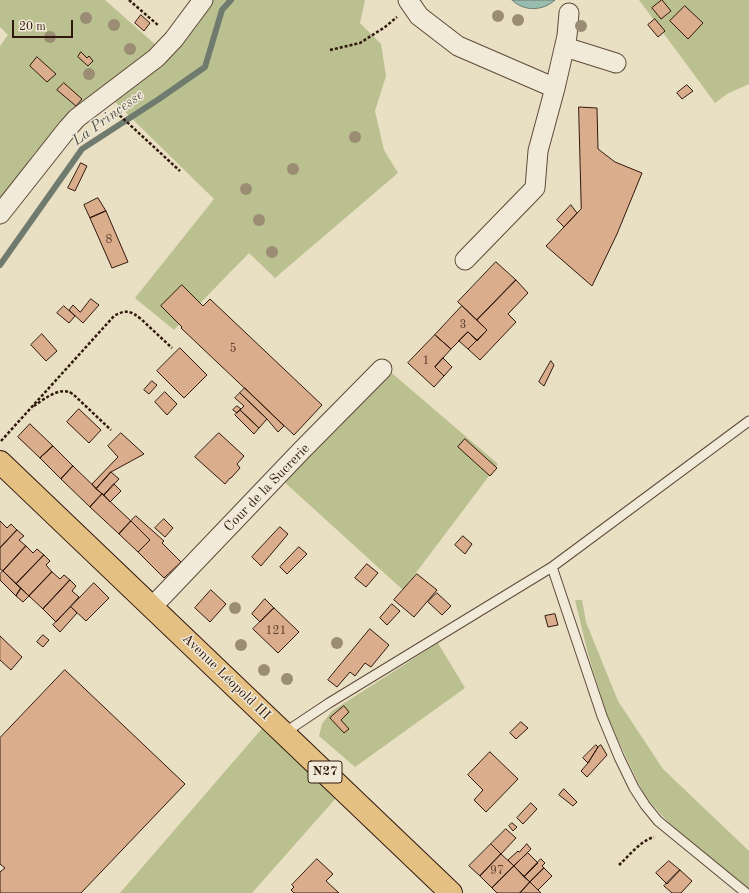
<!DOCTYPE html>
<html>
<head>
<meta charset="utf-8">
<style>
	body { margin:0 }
	#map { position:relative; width:749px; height:893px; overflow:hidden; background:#e9dfc3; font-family:"Old Standard TT",serif }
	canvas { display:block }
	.scale { position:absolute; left:12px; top:20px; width:61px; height:18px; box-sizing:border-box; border:2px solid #31180d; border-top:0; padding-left:5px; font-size:12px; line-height:14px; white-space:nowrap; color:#31180d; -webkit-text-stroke:3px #f1ead8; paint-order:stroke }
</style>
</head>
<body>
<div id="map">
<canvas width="749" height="893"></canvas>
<div class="scale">20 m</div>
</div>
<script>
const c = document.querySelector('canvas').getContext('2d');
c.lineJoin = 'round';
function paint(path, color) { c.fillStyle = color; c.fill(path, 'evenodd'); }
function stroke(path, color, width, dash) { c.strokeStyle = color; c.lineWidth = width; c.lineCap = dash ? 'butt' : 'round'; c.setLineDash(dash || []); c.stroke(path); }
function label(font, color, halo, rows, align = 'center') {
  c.font = font + ' "Old Standard TT",serif'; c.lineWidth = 3; c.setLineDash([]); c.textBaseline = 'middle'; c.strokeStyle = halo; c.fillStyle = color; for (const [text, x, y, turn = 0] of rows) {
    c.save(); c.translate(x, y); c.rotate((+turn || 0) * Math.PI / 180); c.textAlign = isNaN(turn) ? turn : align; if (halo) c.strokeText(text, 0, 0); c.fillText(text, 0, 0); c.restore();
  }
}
const green = new Path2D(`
	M0 0H105L157 46 76 110 36 151 0 201V46L8 35 0 27Z
	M211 0H365L360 23 381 44 386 76 375 111 384 150 398 173 275 278 249 253 174 330 135 298 214 199 113 100 160 67 193 28Z
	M639 0H749V84L727 94 715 103Z
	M387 369 498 464 403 590 281 479Z
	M575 600H582L586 622 618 701 663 769 749 851V892L683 839 644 795 609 721 588 654Z
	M438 643 465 688 355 767 319 736 322 724 332 711Z
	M271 718 344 789 252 893H120Z`);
const water = new Path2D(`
	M512 0H555C543 11 524 12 512 0Z`);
const stream = new Path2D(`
	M0 265 82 149 159 99 205 67 222 10 231 0`);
const building = new Path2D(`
	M662 0 671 11 661 19 652 8Z
	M685 6 703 23 688 39 670 21Z
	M141 15 150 23 144 31 135 23Z
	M655 19 665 31 658 37 648 25Z
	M81 52 87 58 89 56 93 61 88 66 78 57Z
	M37 57 56 74 47 82 30 66Z
	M64 83 82 99 76 106 57 90Z
	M687 85 693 91 682 99 677 93Z
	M579 107 597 108 598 149 615 162 642 173 617 234 592 286 546 246 581 209Z
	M81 163 87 166 75 191 68 188Z
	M98 198 106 211 90 218 84 205Z
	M571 205 577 213 564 227 557 220Z
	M106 211 128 262 112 268 90 218Z
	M496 262 516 280 477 320 458 302Z
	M516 280 528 293 508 314 516 322 480 360 468 349 487 330 477 320Z
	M182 285 203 306 210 299 322 405 294 435 181 328 182 327 161 306Z
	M91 299 99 305 83 323 69 310 73 305 80 312Z
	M64 306 75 316 69 323 57 313Z
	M462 306 487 330 477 341 468 332 451 349 435 335Z
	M468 332 477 340 468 349 459 341Z
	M42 334 57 351 46 361 31 345Z
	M435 335 451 349 435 367 444 376 434 387 408 363Z
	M180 348 207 375 184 398 157 371Z
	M443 358 452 367 444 376 435 367Z
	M551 361 554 365 544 386 539 382Z
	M152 381 157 385 149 394 144 390Z
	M245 388 284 426 278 432 267 419 240 393Z
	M165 392 177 404 167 415 155 402Z
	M240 393 267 419 259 428 240 410 244 406 235 398Z
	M237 406 241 409 237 413 233 410Z
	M79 409 101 430 89 443 67 422Z
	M240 410 259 428 254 434 235 415Z
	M30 424 53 446 40 458 18 437Z
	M121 433 144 454 111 472 96 489 92 484 118 457 108 446Z
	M219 433 244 456 237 464 240 468 231 478H230L225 484 195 457Z
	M465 439 497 468 490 476 458 447Z
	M53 446 73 466 61 479 40 458Z
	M73 466 102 494 90 507 61 479Z
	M111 472 119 479 104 495 96 489Z
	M114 484 121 491 110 502 104 495Z
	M102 494 131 521 119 534 90 507Z
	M136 516 164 541 162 543 181 562 164 578 138 552 150 540 131 521Z
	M164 519 173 528 165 537 155 528Z
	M0 521 7 528 11 524 17 530 0 548Z
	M131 521 150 540 138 552 119 534Z
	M280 527 288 534 261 566 252 557Z
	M17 530 24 536 19 540 26 546 3 571 0 569V548Z
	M463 536 472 544 465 554 455 545Z
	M26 546 33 553 37 549 44 555 16 584 3 571Z
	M299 547 307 554 287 574 280 567Z
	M44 555 50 561 46 565 52 572 29 596 16 584Z
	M367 564 378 573 366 587 355 578Z
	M3 571 21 588 16 596 0 580V574Z
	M52 572 60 579 64 575 70 580 43 609 29 596Z
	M417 574 437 590 414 617 394 600Z
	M70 580 76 586 72 591 79 597 56 622 43 609Z
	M94 583 109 598 86 621 71 607Z
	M21 588 29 596 23 602 16 596Z
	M211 590 226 604 210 622 195 608Z
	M437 593 451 606 442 615 428 602Z
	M265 599 274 608 260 622 252 614Z
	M392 604 400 611 387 625 380 618Z
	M71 607 77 613 60 632 53 625Z
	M274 608 299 632 278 653 253 629Z
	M555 614 558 625 548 627 545 616Z
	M370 629 389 645 371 667 365 663 355 676 350 672 337 687 328 680Z
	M43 635 49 640 43 647 37 642Z
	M0 636 22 657 11 670 0 660Z
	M65 670 185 784 81 893H0V872L5 868 0 864V738Z
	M344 706 349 712 341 720 349 729 344 733 330 718Z
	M521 722 528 728 516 739 510 733Z
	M596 745 598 747 588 763 583 758Z
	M601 745 607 755 587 777 581 771 588 763 598 747Z
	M490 752 518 779 486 812 474 800 483 790 468 775Z
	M564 789 577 802 573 806 559 795Z
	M531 803 537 809 523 824 517 818Z
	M512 823 517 827 513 831 509 826Z
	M506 829 516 838 501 854 491 844Z
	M491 844 501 854 480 876 469 866Z
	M527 844 531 849 514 866 508 860 518 851 519 852Z
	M528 853 538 863 524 877 514 866Z
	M501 854 514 866 492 888 480 876Z
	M317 859 333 874 326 881 339 893H294L291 890 294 887 292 885Z
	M541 859 545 863 542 866 544 868 530 882 524 877Z
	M669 861 680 870 667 884 656 873Z
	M514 866 530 882 520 893H497L492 888Z
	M544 868 552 876 538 890 530 882Z
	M680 870 692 881 681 893H672L664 886Z
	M530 882 541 893H520Z`);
const path = new Path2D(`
	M129 0 159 26
	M330 50 360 43 385 27 397 17
	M116 112 180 171
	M34 406C43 400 57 388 69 392 70 392 74 395 74 395L111 430
	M1 441 114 316C126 309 131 311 141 319L172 348
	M619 865C630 855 640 841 654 837`);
const service = new Path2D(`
	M284 733 329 703 552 567
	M746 893 658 821 645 805 634 788 619 757 602 716 552 567 749 421`);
const minor = new Path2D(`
	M408 0 419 16 458 46 555 88
	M565 47 616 63
	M0 214 68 128 77 118 156 58 174 39 203 0
	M465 260 535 188 538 151 555 88 567 36 569 13
	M152 607 301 451 382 369`);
const primary = new Path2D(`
	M0 462 451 893`);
const trees = [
	[498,16],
	[86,18],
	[518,20],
	[114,25],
	[581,26],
	[50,37],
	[130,49],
	[89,74],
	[355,137],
	[293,169],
	[246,189],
	[259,220],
	[272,252],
	[235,608],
	[337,643],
	[241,645],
	[264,670],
	[287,679]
];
const numberNames = [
	["8",109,240],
	["3",463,325],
	["5",233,349],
	["1",426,361],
	["121",276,631],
	["97",497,871]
];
const shields = [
	[325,772,34]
];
const shieldNames = [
	["N27",325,772]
];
const streetNames = [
	["Cour de la Sucrerie",267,488,-46],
	["Avenue Léopold III",226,677,44]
];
const waterNames = [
	["La Princesse",108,118,-36]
];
paint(green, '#bbc090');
paint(water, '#98bdb0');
stroke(water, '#6f7b6f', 1);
stroke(stream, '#6f7b6f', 6);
paint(building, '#daae8c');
stroke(building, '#31180d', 1);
stroke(service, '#5f4a3a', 11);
stroke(minor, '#5f4a3a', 21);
stroke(primary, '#31180d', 24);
stroke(path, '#31180d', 2.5, [3, 2]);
stroke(service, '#f1ead8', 9);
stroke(minor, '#f1ead8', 19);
stroke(primary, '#e4c082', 22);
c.fillStyle = '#9a8d74';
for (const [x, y] of trees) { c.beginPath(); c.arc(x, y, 6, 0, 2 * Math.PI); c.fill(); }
label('12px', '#5b3e2d', null, numberNames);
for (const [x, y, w] of shields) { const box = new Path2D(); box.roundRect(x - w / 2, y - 11, w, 22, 3); c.fillStyle = '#f1ead8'; c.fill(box); stroke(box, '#31180d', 1); }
label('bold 13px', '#31180d', null, shieldNames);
label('14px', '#31180d', '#f1ead8', streetNames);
label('italic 15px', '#555246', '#f1ead8', waterNames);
</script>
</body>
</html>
